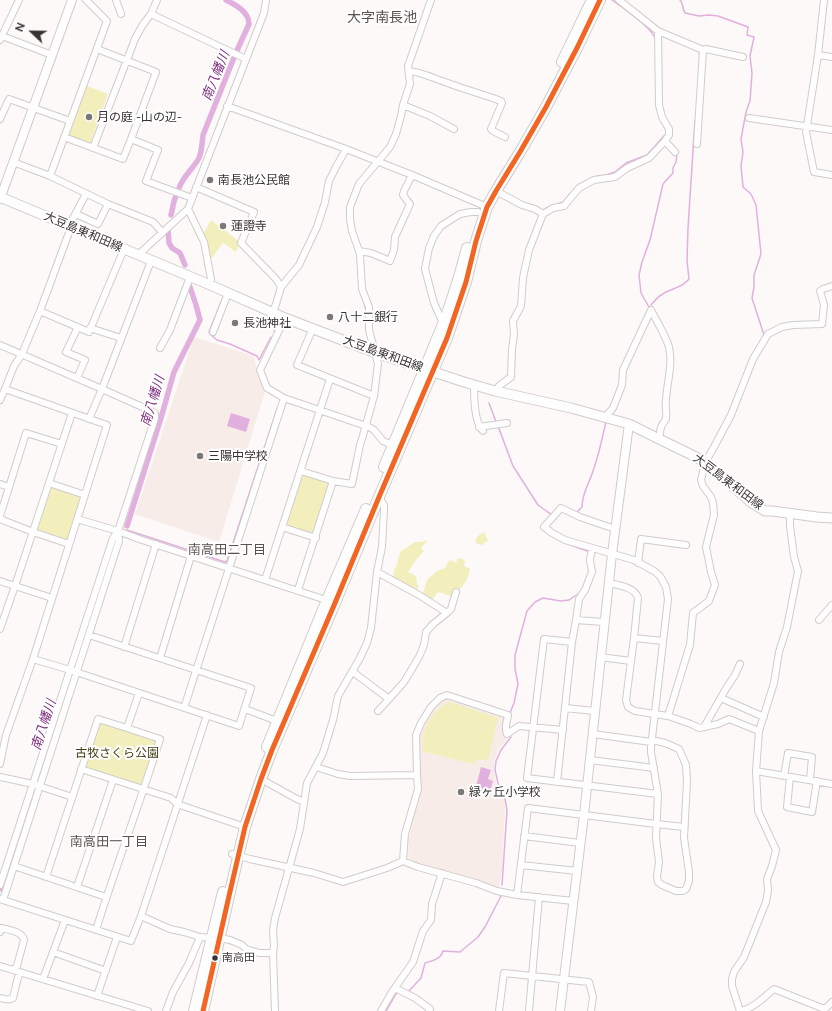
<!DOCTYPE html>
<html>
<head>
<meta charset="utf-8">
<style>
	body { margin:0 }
	#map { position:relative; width:832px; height:1011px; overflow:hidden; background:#fcf9f8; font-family:Figtree,sans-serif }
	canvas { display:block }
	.north { position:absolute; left:12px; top:12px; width:40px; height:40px; -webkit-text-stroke:3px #fff; paint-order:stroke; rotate:292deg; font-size:11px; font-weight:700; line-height:16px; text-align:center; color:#373332 }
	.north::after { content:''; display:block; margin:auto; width:14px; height:18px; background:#373332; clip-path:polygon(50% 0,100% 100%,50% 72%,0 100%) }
</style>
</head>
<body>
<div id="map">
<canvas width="832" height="1011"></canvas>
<div class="north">N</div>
</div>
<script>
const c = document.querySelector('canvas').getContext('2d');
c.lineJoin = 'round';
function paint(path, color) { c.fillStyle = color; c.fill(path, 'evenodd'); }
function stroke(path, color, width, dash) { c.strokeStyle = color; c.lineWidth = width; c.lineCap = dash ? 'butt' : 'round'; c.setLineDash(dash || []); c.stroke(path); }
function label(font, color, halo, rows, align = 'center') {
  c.font = font + ' Figtree,"Noto Sans JP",sans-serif'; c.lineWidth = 4; c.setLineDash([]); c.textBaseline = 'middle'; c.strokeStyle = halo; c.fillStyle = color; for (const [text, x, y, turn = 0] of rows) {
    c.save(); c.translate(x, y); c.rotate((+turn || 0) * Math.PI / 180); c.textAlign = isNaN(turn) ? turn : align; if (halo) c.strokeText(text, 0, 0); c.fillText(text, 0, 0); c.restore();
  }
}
const built = new Path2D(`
	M194 337 254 356 256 367 266 388 219 542 135 514Z
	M447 697 505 716V719L502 728 507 739 499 749 494 762V771L497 787 503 795 505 810 502 871 499 887 478 880 453 875 422 865 409 858 408 855 409 840 412 822 422 788 418 755 419 734 422 725 435 706 441 699Z`);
const green = new Path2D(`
	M87 86 108 94 90 144 68 136Z
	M211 220 240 242 236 252 223 243 212 258 210 257 204 233Z
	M305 474 328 482 329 483 312 535 287 527 285 524 301 476Z
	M52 486 83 496 68 540 37 529Z
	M484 532 488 540 482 545 477 544 475 540 479 535Z
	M428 540 421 548 424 551 416 560 408 572 416 576 417 584 419 587 414 592 393 577 394 570 397 565 398 559 401 551 415 542H421Z
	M458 558 465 560 464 566 470 569C469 576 465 584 460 589 457 592 453 593 449 596L445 594 438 592 433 599 426 600 423 593 427 580 437 571 445 568 448 562 451 560 456 563Z
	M450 702 498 718 488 760H477L473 764 422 751 423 736 428 721 441 706Z
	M98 719 160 739 144 790 81 769Z`);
const water = new Path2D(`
	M231 413 250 419 246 432 227 426Z
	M481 767 491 770 488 779 493 781 490 791 476 787Z`);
const stream = new Path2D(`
	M612 0C621 6 650 27 654 36 655 38 655 40 656 42
	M680 0C684 4 682 9 685 13L699 16 709 15 718 16 748 27 747 35 754 37 750 56 752 73 750 101 746 112 741 139 743 152 741 166 743 187 751 194 756 205 761 254 754 275V287L752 298 764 335 763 337
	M656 68V96
	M555 205 563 202 578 185 593 177 606 175 615 172 626 163 647 155 664 136 667 132 661 121
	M543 211 546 208 550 207
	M363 299 366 310
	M221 302 209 332 210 334 217 340 230 344 257 356 259 360 271 337
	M651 305C655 300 660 295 666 292 674 288 683 287 689 279L687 261 688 228 695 120
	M650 309 641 293 639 275 642 262 650 240 663 184 673 173V168L676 162 677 153
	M274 331 277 325
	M489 403 496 422
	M498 426 513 466 538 505 552 515
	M577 512 582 507C582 493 589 484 593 471 599 455 602 438 606 422
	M127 530 225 562 227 561 277 409
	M565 543 590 552
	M510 713 514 703 518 684 515 669V655L527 611 535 602 543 598 561 601 569 600 578 594
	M502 885 507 810 504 794 499 787 495 770 496 761 501 750 511 737
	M407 992H408L421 978 425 963C432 961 441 959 443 951L460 952 478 937 485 927 501 896
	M386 1011 397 992`);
const canal = new Path2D(`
	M179 188C183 176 193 169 199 158 202 151 202 143 203 135L235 55 249 24C249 12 236 5 226 0
	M171 215C173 208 173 202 176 196
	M168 230 169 243 172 248 180 253 185 265
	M127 526 161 418 174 372 200 320 196 305 190 287
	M76 662 101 587
	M39 777 70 679
	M2 889 34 792`);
const minor = new Path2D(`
	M116 0 121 14
	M619 0 658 31 703 50
	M824 0 818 55 806 132 814 172 832 175
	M151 14 246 59
	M2 36 52 55
	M0 40 19 0
	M818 55 832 57
	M409 71C421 72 433 78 445 82 463 89 482 94 501 101L502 103 491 129 493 131 505 137
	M403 105 430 116 454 129
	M227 106 346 149 412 175 487 207
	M749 118 832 130
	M0 119 9 99 70 121
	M64 137 123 159 131 139 156 72 97 49
	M131 139 158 150 146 181 192 198
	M665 141 675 152
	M697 144 703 50 706 49 743 57
	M93 148 135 39 142 26 151 14 157 0
	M13 162 50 176 108 204 153 222 162 232
	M50 176 107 21 86 0
	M196 187 254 212 241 243 276 279 281 287
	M188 209 204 242 211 279 208 284
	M76 214 98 224 108 204
	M543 214 553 208 564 206 579 188 594 180 615 177 627 168 649 158 665 141 669 135V129L662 117 659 105 658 31
	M69 226 86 194
	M359 251 371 253 390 261 394 250 395 237 410 204 409 203 403 195 404 191 412 175
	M138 255 188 209 264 13 266 0
	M651 310C657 322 665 334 669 347 673 366 667 381 666 400 665 406 667 413 666 419 665 421 662 424 661 427 660 431 660 435 659 439
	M40 311 89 332 124 249
	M273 312 276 304 281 287 299 265 317 227 325 202 329 181 337 165 344 153 346 149
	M285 318 260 370 267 388 284 398 369 427 374 430 383 441 393 445
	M443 323 434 303 425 269 429 248 434 236 441 226 460 214 471 212H478
	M90 328 121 338
	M313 328 297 365 374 396
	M213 332 228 293
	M0 345 102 389 149 410 155 413V418L118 531 113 538 0 885
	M160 348 170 330 190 277
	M77 378 85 360 66 352 78 327
	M474 385C474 397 474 422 483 431
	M495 391 499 386 511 377 512 349 514 334 513 321 521 306 523 278 529 250 543 214 535 209 522 205 496 191
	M0 400 5 389 14 366 22 354 40 311 71 227
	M605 417 613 408 622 385 623 370 651 310
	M89 419 102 389 151 261
	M479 427 507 423
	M301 471 333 481 352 484 360 445 362 439 374 396 378 364 369 330V307L362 289 360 254 352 231 350 220V207L359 184 390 147 396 134 401 116 403 105 410 84 408 66 431 0
	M49 483 85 495
	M0 484 9 487
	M0 516 26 433 62 444
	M0 519 33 532 69 544
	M77 519 118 531 139 539 329 601
	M282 527 316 538
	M615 529 580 517 561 508 544 527 552 533 565 540 634 560 654 571 660 576 666 587 668 599 651 747V752L658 794 656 838 659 862 657 877 658 882 662 885 676 891H683L686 889 689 881V872L684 838 687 781 686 765 679 749 665 743 652 740
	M638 563 641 539 686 545
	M265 580 330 379
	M0 581 52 598
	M609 583C618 585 635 587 638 598L634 638 626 700 628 707 635 711 668 716 691 724 699 728 718 724 729 719 759 731
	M298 590 333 481
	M447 613 451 609 456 592
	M576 620 579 599 585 590 592 572 590 560 592 548
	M819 620 832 605
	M604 622 576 620 572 642 544 639 527 778 658 794
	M0 629 15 586 72 413
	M634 638 663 641
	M124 647 156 544
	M600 657 631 661
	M160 658 191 556
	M33 659 70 670 239 726 251 688 89 635
	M353 672 389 699 404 682 419 657 424 645 426 632 433 624 447 613 419 595 377 572
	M721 698 764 717
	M184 708 284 398
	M565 708 595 711
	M245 709 277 721
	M378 711 389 699
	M668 716 690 645 693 613 709 601 715 585 711 572 706 547 714 515 713 503 711 497 703 486 701 480 705 463 714 447 731 415 753 359 768 334 782 327 793 325 822 324 824 305 820 291 823 289 832 286
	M704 727 727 687 735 675 740 664
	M127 728 139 693
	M593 734 651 742
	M590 760 654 768
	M0 764 6 735 33 659 107 425 5 389
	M316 767 338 774 350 776 417 775
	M81 769 171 798 177 804 245 827
	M756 771 832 784
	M784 776 788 753 812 757 810 780
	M0 777 33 784 72 797
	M790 777 787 807 812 812 817 781
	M261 779 295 798 304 802
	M557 782 572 642
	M524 836 580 843
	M232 854 250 859 314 873 343 882 387 868 403 861 418 867 476 883 497 891 517 895 573 901
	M403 861 405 834 418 789 417 775 416 735 421 723 431 707 440 698 447 695 508 715C507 724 504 724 507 734L519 726 563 730
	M521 865 577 871
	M14 866 106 897
	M46 877 98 719 127 728 160 739C140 803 116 866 96 930
	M77 887 113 780
	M517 895 528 808 656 824 684 827
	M0 899 131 941 141 916 207 715
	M3 900 119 541 118 531
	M141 916 170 929 184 932 200 937 212 938
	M0 932 1 928C9 930 22 931 24 940L17 966 13 970
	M219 938 230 940 242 945 246 949 259 953H273
	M53 952 106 971
	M0 966 148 1011
	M43 979 65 920
	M395 988 415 998 430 1009 429 1011
	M97 996 117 937
	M0 998C5 999 9 1001 13 998L17 981 20 972
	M166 1011 173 992 189 963 200 937
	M275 1011 273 953 274 946 273 930 275 918 300 829 307 783 323 753 333 720 338 696 360 658 367 643 371 628 377 572 382 547 384 509V505L379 497
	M381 1011 392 992 413 962 423 931 431 920 432 904 442 873
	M499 1011 504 973 589 982 593 997 591 1011
	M529 1011 539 897
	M740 1011 732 986V979L734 972 744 957 766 902 768 891 767 879 772 866 776 850 758 811 756 771 759 731 774 683 779 652 787 627 798 571 794 557 790 526V513
	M741 1011C754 1008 764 997 774 989L822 1008H826L832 1002`);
const tertiary = new Path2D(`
	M0 199 72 0
	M560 1011 584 815 612 554 629 424`);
const secondary = new Path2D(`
	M0 197 208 284 285 318 376 353 464 382 495 391 571 408 629 424 659 439 696 457 707 464 752 503 765 511H772L817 517 832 518`);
const primary = new Path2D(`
	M562 62 592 0
	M384 467 446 317 459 277 467 248
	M267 747 327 600 366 509
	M194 1011 223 892
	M203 1011 229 896 245 827 261 779 272 750 335 603 379 497 447 338 466 282 476 241 487 207 496 191 520 152 546 107 577 48 600 0`);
const bus1 = new Path2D(`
	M203 1011 229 896 245 827 261 779 272 750 335 603 379 497 447 338 466 282 476 241 487 207 496 191 520 152 546 107 577 48 600 0`);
const markers = [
	[89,117,4,"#7c7877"],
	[210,180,4,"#7c7877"],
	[223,226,4,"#7c7877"],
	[330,317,4,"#7c7877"],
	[235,323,4,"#7c7877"],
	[200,456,4,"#7c7877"],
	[461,792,4,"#7c7877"],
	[215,958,3.5,"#373332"]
];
const busNames = [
	["南高田",222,958]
];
const poiNames = [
	["月の庭 -山の辺-",97,117],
	["南長池公民館",218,180],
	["蓮證寺",231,226],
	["八十二銀行",338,317],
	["長池神社",243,323],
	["三陽中学校",208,456],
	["緑ヶ丘小学校",469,792]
];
const streetNames = [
	["大豆島東和田線",83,232,23],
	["大豆島東和田線",383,354,20],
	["大豆島東和田線",728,482,37]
];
const parkNames = [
	["古牧さくら公園",117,753]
];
const waterNames = [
	["南八幡川",216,76,-68],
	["南八幡川",153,401,-73],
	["南八幡川",44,725,-72]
];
const neighbourhoodNames = [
	["南高田二丁目",227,550],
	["南高田一丁目",109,842]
];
const quarterNames = [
	["大字南長池",382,18]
];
paint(built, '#f7ece8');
paint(green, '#f3efbd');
paint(water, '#e2b0df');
stroke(stream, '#e2b0df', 1.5);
stroke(canal, '#e2b0df', 5.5);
stroke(minor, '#d0cccb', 8);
stroke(tertiary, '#d0cccb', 10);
stroke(secondary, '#d0cccb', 11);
stroke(primary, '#d0cccb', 12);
stroke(minor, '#fffefe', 6);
stroke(tertiary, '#fffefe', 8);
stroke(secondary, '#fffefe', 9);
stroke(primary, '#fffefe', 10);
stroke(bus1, '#f26522', 5);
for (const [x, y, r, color] of markers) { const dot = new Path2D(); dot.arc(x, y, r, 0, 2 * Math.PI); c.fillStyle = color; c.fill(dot); stroke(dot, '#fff', 1.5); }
label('11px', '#373332', '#fff', busNames, 'left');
label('12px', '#373332', '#fff', poiNames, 'left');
label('12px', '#373332', '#fff', streetNames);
label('12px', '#454219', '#fff', parkNames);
label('italic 13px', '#7f2e7f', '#fff', waterNames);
label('13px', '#5b5250', '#fff', neighbourhoodNames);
label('14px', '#5b5250', '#fff', quarterNames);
</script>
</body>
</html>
